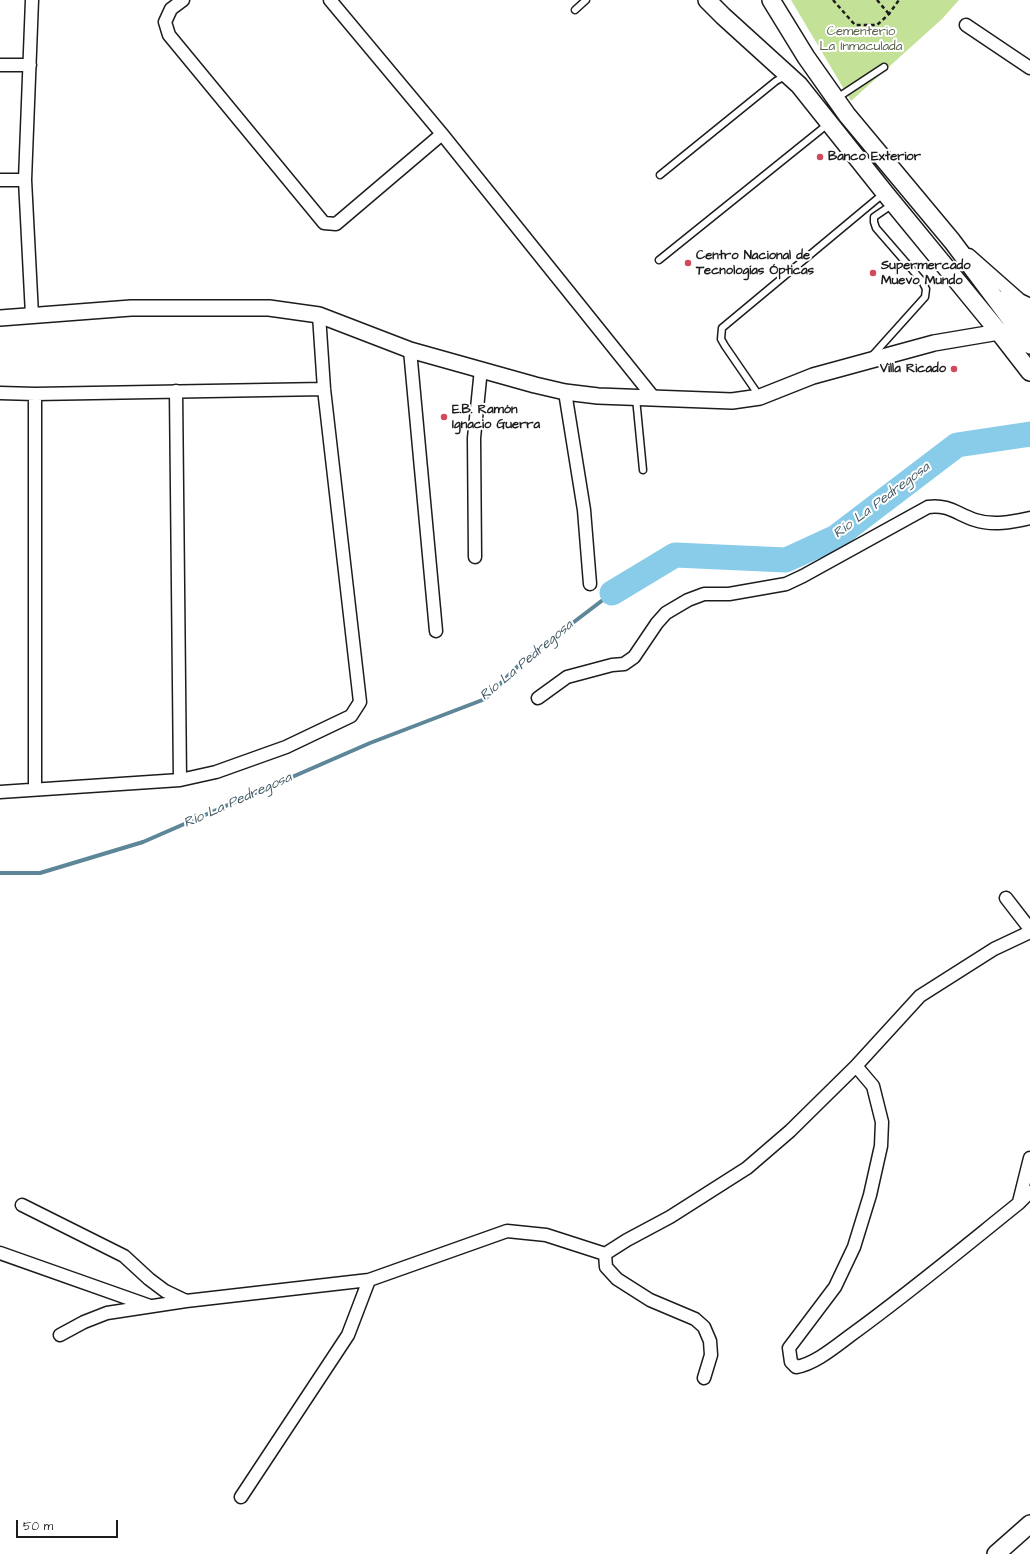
<!DOCTYPE html>
<html>
<head>
<meta charset="utf-8">
<style>
	body { margin:0 }
	#map { position:relative; width:1030px; height:1554px; overflow:hidden; background:#fff; font-family:"Architects Daughter",sans-serif }
	canvas { display:block }
	.scale { position:absolute; left:16px; top:1520px; width:102px; height:18px; box-sizing:border-box; border:2px solid #1c1c1c; border-top:0; padding-left:5px; font-size:12px; line-height:14px; white-space:nowrap; color:#1c1c1c; -webkit-text-stroke:3px #fff; paint-order:stroke }
</style>
</head>
<body>
<div id="map">
<canvas width="1030" height="1554"></canvas>
<div class="scale">50 m</div>
</div>
<script>
const c = document.querySelector('canvas').getContext('2d');
c.lineJoin = 'round';
function paint(path, color) { c.fillStyle = color; c.fill(path, 'evenodd'); }
function stroke(path, color, width, dash) { c.strokeStyle = color; c.lineWidth = width; c.lineCap = dash ? 'butt' : 'round'; c.setLineDash(dash || []); c.stroke(path); }
function label(font, color, halo, rows, align = 'center') {
  c.font = font + ' "Architects Daughter",sans-serif'; c.lineWidth = 4; c.setLineDash([]); c.textBaseline = 'middle'; c.strokeStyle = halo; c.fillStyle = color; for (const [text, x, y, turn = 0] of rows) {
    c.save(); c.translate(x, y); c.rotate((+turn || 0) * Math.PI / 180); c.textAlign = isNaN(turn) ? turn : align; if (halo) c.strokeText(text, 0, 0); c.fillText(text, 0, 0); c.restore();
  }
}
const green = new Path2D(`
	M791 0H959L942 19 851 101Z`);
const stream = new Path2D(`
	M0 873H40L143 842 370 743 485 699 524 660 612 593`);
const river = new Path2D(`
	M612 593 675 555 786 560 836 537 957 445 1030 434`);
const path = new Path2D(`
	M833 0 855 25H877L889 14 899 0
	M877 0 889 14`);
const service = new Path2D(`
	M575 10 586 0
	M837 98 884 67
	M660 175 776 81 785 76
	M659 260 828 124
	M872 356 925 297 926 289 922 281 876 228 874 222V217L893 204
	M760 397 725 346 721 339 722 328 883 194
	M636 398 643 470`);
const minor = new Path2D(`
	M183 0 171 9 165 22 169 35 324 223 336 224 442 134
	M330 0 442 134 654 398
	M966 25 1030 68
	M0 65H30
	M0 180H25
	M969 255 1020 300 1030 305
	M32 315 25 180 32 0
	M410 350 436 631
	M176 391 180 780
	M565 392 584 510 590 584
	M0 393 35 394 324 389
	M475 557 474 438 481 369
	M538 698 567 677 612 665 624 664 634 657 657 623 666 613 688 600 704 594H729L786 584 803 576 928 507C948 504 957 514 975 520 993 526 1012 522 1030 518
	M35 789V394
	M0 792 180 780 216 772 286 747 351 716 360 702 324 389 319 315
	M1006 898 1030 929
	M856 1066 920 996 994 949 1030 932
	M1019 1202 1030 1158
	M22 1205 124 1256 149 1279 165 1291 186 1301
	M0 1253 150 1306
	M605 1254 606 1267 617 1279 650 1300 695 1319 704 1327 710 1341 711 1355 704 1378
	M60 1335 84 1322 107 1313 186 1301 369 1280 507 1231 546 1235 605 1254 627 1240 670 1217 747 1168 790 1131 856 1066 873 1086 882 1122 881 1146 870 1195 854 1247 835 1287 789 1348 791 1362 796 1367C815 1364 836 1346 851 1335 909 1293 963 1248 1019 1203L1030 1192
	M241 1497 348 1335 369 1280`);
const tertiary = new Path2D(`
	M0 318 131 308H269L319 315 410 350 535 385 565 392 598 396 732 401 760 397 813 376 934 343 999 332 1030 329`);
const secondary = new Path2D(`
	M707 0 723 16 799 85 885 193 999 332 1030 372
	M771 0 806 57 847 115 952 241 1030 345
	M1005 299 1018 312 1030 318
	M996 1554 1030 1524`);
const markers = [
	[820,157,4,"#d1495b"],
	[688,263,4,"#d1495b"],
	[873,273,4,"#d1495b"],
	[954,369,4,"#d1495b"],
	[444,417,4,"#d1495b"]
];
const parkNames = [
	["Cementerio",861,32],
	["La Inmaculada",861,47]
];
const poiNames = [
	["Banco Exterior",828,157],
	["Centro Nacional de",696,256],
	["Tecnologías Ópticas",696,271],
	["Supermercado",881,266],
	["Muevo Mundo",881,281],
	["Villa Ricado",946,369,"right"],
	["E.B. Ramón",452,410],
	["Ignacio Guerra",452,425]
];
const waterNames = [
	["Río La Pedregosa",882,501,-37],
	["Río La Pedregosa",527,661,-40],
	["Río La Pedregosa",238,801,-24]
];
paint(green, '#c4e198');
stroke(stream, '#5d8698', 4);
stroke(river, '#88ccea', 25);
stroke(service, '#1c1c1c', 9);
stroke(minor, '#1c1c1c', 15);
stroke(tertiary, '#1c1c1c', 18);
stroke(secondary, '#1c1c1c', 20);
stroke(path, '#1c1c1c', 2.5, [4, 3]);
stroke(service, '#fff', 6);
stroke(minor, '#fff', 12);
stroke(tertiary, '#fff', 15);
stroke(secondary, '#fff', 17);
for (const [x, y, r, color] of markers) { const dot = new Path2D(); dot.arc(x, y, r, 0, 2 * Math.PI); c.fillStyle = color; c.fill(dot); stroke(dot, '#fff', 1.5); }
label('13px', '#576147', '#fff', parkNames);
label('bold 13px', '#1c1c1c', '#fff', poiNames, 'left');
label('italic 14px', '#425a64', '#fff', waterNames);
</script>
</body>
</html>
